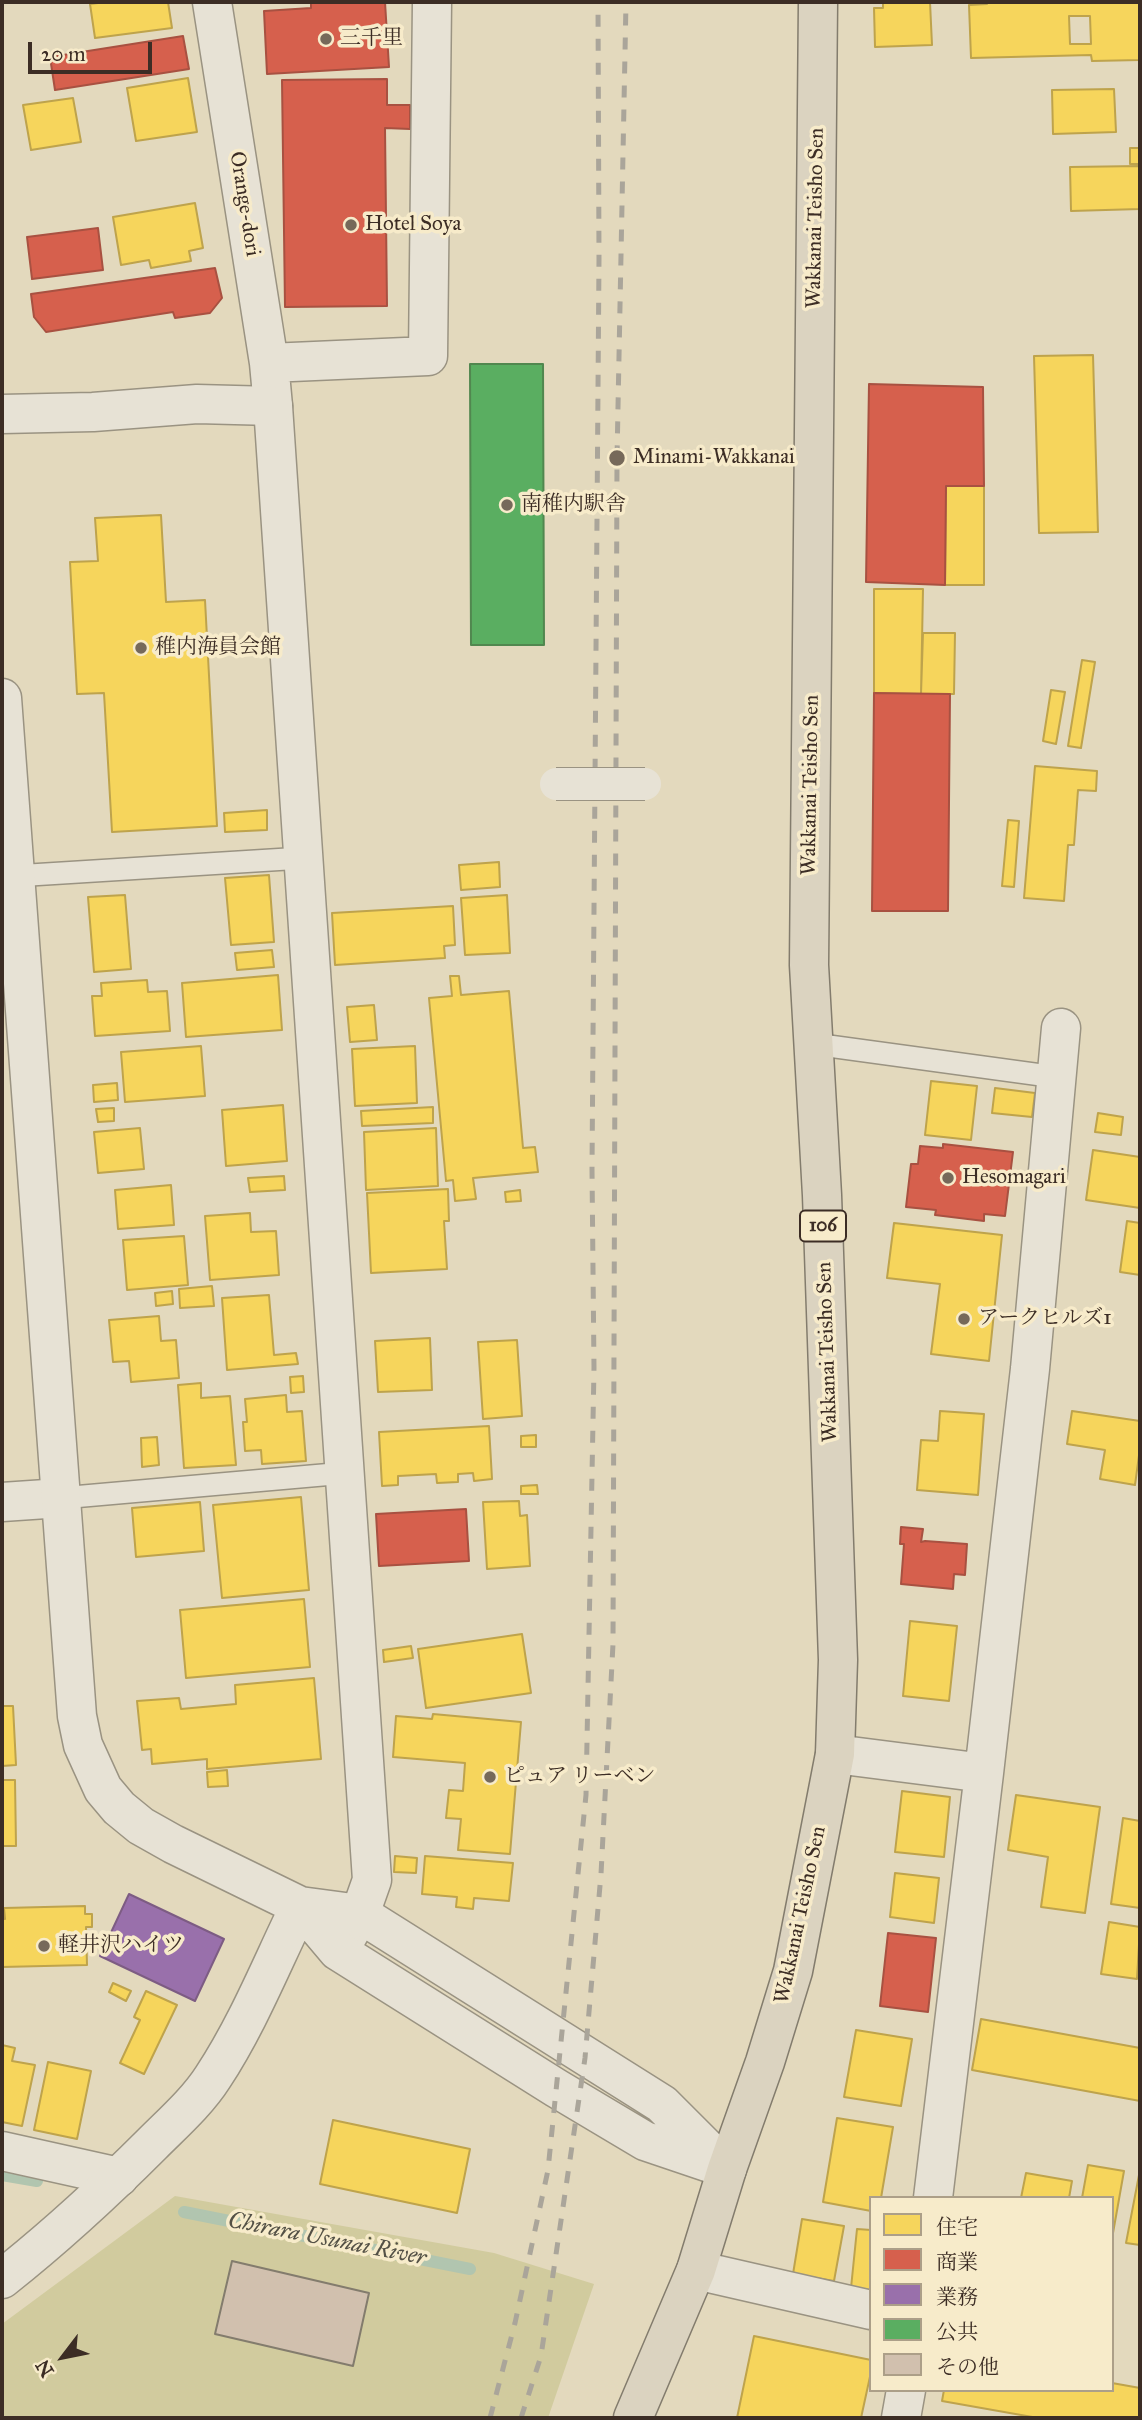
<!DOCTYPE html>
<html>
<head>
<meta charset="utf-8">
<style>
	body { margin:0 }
	#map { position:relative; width:1142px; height:2420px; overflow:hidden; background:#e3d9bd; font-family:"IM FELL Great Primer","Noto Serif JP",serif }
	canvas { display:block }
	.frame { position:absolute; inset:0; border:4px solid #3c2d25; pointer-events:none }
	.legend { position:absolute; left:869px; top:2196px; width:245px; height:196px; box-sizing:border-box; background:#f7ebca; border:2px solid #ac9f88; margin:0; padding:9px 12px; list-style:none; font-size:21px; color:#3c2d25 }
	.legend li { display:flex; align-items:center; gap:14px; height:35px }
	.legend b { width:35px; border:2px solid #ac9f88 }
	.north { position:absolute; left:28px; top:2322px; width:70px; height:70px; -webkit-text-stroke:5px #f7ebca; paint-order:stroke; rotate:238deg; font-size:19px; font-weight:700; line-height:28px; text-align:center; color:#3c2d25 }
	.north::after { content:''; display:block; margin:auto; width:24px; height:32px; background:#3c2d25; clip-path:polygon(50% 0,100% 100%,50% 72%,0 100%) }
	.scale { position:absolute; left:28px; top:42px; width:124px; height:32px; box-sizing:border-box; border:4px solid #3c2d25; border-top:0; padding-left:9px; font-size:21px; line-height:24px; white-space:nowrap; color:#3c2d25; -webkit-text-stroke:5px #f7ebca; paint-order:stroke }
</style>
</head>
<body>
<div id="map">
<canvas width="1142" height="2420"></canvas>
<div class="frame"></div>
<ul class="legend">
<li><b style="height:19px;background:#f6d55c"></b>住宅</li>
<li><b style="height:19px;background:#d6604d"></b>商業</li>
<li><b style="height:19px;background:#9970ab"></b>業務</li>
<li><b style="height:19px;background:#5aae61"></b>公共</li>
<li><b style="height:19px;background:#d1c0ae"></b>その他</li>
</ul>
<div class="north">N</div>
<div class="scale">20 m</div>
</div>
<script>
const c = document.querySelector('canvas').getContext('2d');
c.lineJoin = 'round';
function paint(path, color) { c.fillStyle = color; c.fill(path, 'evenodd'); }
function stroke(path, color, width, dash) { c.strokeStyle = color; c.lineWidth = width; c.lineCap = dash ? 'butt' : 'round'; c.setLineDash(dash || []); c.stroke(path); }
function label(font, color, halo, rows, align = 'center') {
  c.font = font + ' "IM FELL Great Primer","Noto Serif JP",serif'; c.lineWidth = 7; c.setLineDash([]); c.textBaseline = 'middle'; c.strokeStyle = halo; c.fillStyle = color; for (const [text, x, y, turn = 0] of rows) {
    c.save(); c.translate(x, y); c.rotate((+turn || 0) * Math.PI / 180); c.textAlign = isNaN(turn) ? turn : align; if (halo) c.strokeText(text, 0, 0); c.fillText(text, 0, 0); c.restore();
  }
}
const green = new Path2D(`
	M175 2196 494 2253 594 2284 548 2418H2V2324Z`);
const homes = new Path2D(`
	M106 2H168L172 28 95 38 90 4Z
	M883 2H930L932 45 875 47 874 8H883Z
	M987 2H1140V60L1092 61 1091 55 971 58 969 5 987 4ZM1069 16H1090L1091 44H1070Z
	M188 78 197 132 136 141 127 88Z
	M1114 89 1116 132 1053 134 1052 90Z
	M73 98 81 142 31 150 23 105Z
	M1130 148H1140V164H1130Z
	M1140 166V209L1071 211 1070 167Z
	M195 203 203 248 189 251 191 261 151 268 149 260 121 265 113 217Z
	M1093 355 1098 532 1039 533 1034 356Z
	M946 486H984V585H945Z
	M161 515 166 602 205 600 217 826 112 832 104 693 77 694 70 562 98 561 95 518Z
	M874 589H923L921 694 874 693Z
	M923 633H955L954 694H921Z
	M1082 660 1095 662 1081 748 1068 746Z
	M1051 690 1065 692 1056 744 1043 741Z
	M1035 766 1097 771 1096 791 1078 790 1074 845H1068L1064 901 1024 898Z
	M267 810V830L225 832 224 813Z
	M1008 820 1019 821 1014 887 1002 886Z
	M499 862 500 887 461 890 459 865Z
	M269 875 274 942 231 945 225 878Z
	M125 895 131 969 94 972 88 897Z
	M507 895 510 953 465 955 461 898Z
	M453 906 455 945 444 946 445 958 335 965 332 913Z
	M272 950 274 967 237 970 235 953Z
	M278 975 282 1030 186 1037 182 983Z
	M450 976H459L461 995 509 991 523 1148 535 1147 538 1172 473 1178 476 1199 455 1201 453 1180 446 1181 429 998 452 996Z
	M147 980 148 992 167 991 170 1031 95 1036 92 996H102L101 983Z
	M374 1005 377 1040 350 1042 347 1007Z
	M201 1046 205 1096 125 1102 121 1052Z
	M415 1046 417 1103 355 1106 352 1049Z
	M931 1081 977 1086 971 1140 925 1135Z
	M117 1083 118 1100 94 1102 93 1085Z
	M995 1088 1035 1093 1032 1117 992 1113Z
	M283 1105 287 1161 226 1166 222 1110Z
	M433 1107V1123L362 1126 361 1111Z
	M114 1108V1121L98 1122 96 1109Z
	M1098 1113 1123 1117 1121 1135 1095 1132Z
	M140 1128 144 1169 98 1173 94 1132Z
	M436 1128 438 1186 366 1190 364 1132Z
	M1093 1150 1140 1157V1208L1086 1200Z
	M284 1176 285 1190 250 1192 248 1178Z
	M171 1185 174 1225 118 1229 115 1190Z
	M448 1189 449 1221H444L447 1269 371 1273 367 1193Z
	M520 1190 521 1201 506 1202 505 1192Z
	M250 1213 251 1232 276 1231 279 1275 210 1280 205 1216Z
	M1127 1221 1140 1223V1275L1120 1272Z
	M894 1223 1002 1235 989 1361 931 1354 940 1284 887 1278Z
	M184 1236 188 1285 127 1290 123 1240Z
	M212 1286 214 1306 180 1308 179 1289Z
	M172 1291 173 1304 156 1306 155 1293Z
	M269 1295 274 1355 296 1353 298 1364 227 1370 222 1298Z
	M159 1316 161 1341 176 1340 179 1378 131 1382 129 1361 113 1362 109 1320Z
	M430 1338 432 1390 378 1392 375 1341Z
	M517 1340 522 1416 483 1419 478 1342Z
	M303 1376 304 1392 291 1393 290 1377Z
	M201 1383V1398L230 1396 236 1465 184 1468 178 1385Z
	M286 1395 287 1412 302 1411 306 1461 262 1464 261 1450 245 1451 243 1422H247L245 1399Z
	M940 1411 984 1414 978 1495 917 1490 921 1440 938 1441Z
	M1072 1411 1140 1421V1448L1135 1485 1100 1479 1105 1450 1067 1444Z
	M489 1426 492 1479 474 1481 473 1473 458 1474V1482L437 1483 436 1474 398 1476V1485L382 1486 379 1432Z
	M536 1435V1447H521V1436Z
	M157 1437 159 1465 142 1467 141 1438Z
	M537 1485 538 1494H521V1486Z
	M301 1497 309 1590 222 1598 213 1505Z
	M519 1501 520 1516 527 1515 530 1566 487 1569 483 1502Z
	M200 1502 204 1551 136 1557 132 1508Z
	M304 1599 310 1667 186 1678 180 1610Z
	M910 1621 957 1626 949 1701 903 1696Z
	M522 1634 531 1693 426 1708 418 1649Z
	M411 1646 413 1658 384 1662 383 1650Z
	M314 1678 321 1759 207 1769V1759L152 1764 151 1749 142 1750 137 1701 179 1698 181 1709 236 1704 235 1685Z
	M2 1706H13L16 1765 2 1766Z
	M433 1714 521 1722 510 1854 458 1850 461 1819 446 1818 449 1790 463 1791 465 1763 393 1757 396 1716 432 1719Z
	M227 1770 228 1786 208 1787 207 1772Z
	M2 1780H15L16 1846H2Z
	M902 1791 950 1797 944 1857 895 1852Z
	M1016 1795 1100 1807 1085 1913 1041 1907 1048 1857 1008 1850Z
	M1123 1818 1140 1821V1908L1111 1904Z
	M395 1856 417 1858 416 1873 394 1872Z
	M425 1856 513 1863 509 1901 474 1898 473 1909 456 1907 457 1897 422 1894Z
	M895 1873 939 1878 934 1923 890 1917Z
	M85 1906V1914H92V1927H86L87 1965 2 1967V1919H5L4 1908Z
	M1109 1922 1140 1927 1137 1979 1101 1974Z
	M113 1983 131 1991 126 2001 109 1992Z
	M146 1991 177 2005 144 2074 120 2063 140 2020 134 2017Z
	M981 2019 1140 2048V2101L972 2070Z
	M856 2030 912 2039 901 2106 844 2097Z
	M2 2045 15 2048 12 2061 35 2065 22 2126 2 2122Z
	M48 2062 91 2071 77 2139 34 2130Z
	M837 2118 893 2127 881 2198H871V2211L823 2202Z
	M333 2120 470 2149 457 2213 320 2184Z
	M1088 2165 1124 2171 1113 2233 1112 2198H1082Z
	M1026 2173 1072 2181 1069 2198H1021Z
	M1139 2175H1140V2245L1126 2243Z
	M802 2219 844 2226 834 2281 793 2274Z
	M857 2229 871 2230V2290L851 2288Z
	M754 2336 871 2360V2372L861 2418H737Z
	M1112 2383 1140 2388V2418H1038L942 2401 944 2390H1112Z`);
const shops = new Path2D(`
	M311 2H385L389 67 267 74 264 11 311 8Z
	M183 36 189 69 55 90 50 57Z
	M387 79V105H410V129L385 128 387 306 285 307 282 80Z
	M98 228 103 270 32 279 27 237Z
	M215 268 222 298 210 313 175 318 173 312 46 332 34 317 31 294Z
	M869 384 983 387 984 486H946L945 585 866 582Z
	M874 693 950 694 948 911H872Z
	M943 1144 1013 1152 1005 1216 984 1214V1221L935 1215 936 1210 906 1207 911 1164H918L920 1146 943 1148Z
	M466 1509 469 1561 379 1566 376 1514Z
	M901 1527 923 1529 921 1542 925 1541 967 1544 965 1575 954 1574 953 1589 901 1584 904 1544H900Z
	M888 1933 936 1938 928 2012 880 2006Z`);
const offices = new Path2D(`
	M129 1894 224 1939 195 2001 100 1956Z`);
const public = new Path2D(`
	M470 364H543L544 645H471Z`);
const stream = new Path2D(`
	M2 2175 37 2181
	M184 2212 470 2269`);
const building = new Path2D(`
	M232 2261 369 2293 353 2366 215 2334Z`);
const service = new Path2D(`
	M14 876 303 858
	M814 1044 1056 1077
	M61 1498 345 1473`);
const minor = new Path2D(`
	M212 2 269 363 273 406 372 1880 360 1914 344 1942
	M269 363 428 356 432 2
	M2 1502 61 1498
	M835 1754 984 1773
	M2 2151 119 2177
	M933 2198 984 1773 1030 1369 1061 1028
	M696 2270 871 2310
	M901 2418 906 2390`);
const tertiary = new Path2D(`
	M2 414 93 412 197 404 273 406
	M2 698 77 1716 83 1745 103 1789 119 1808 141 1826 173 1844 300 1906 360 1914 662 2104 727 2169
	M300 1906 338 1951 556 2088 645 2141 716 2165
	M2 2279C55 2237 105 2191 152 2144 173 2123 197 2102 213 2077 248 2024 272 1963 300 1906`);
const primary = new Path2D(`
	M633 2418 696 2270 727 2169 765 2062 793 1971 835 1754 838 1660 822 1195 809 965 818 2`);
const rail = new Path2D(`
	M490 2418 515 2323 548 2170 586 1795 594 1368 592 1169 599 259 598 2
	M521 2418 541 2356 585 2058 601 1874 613 1644 617 458 626 2`);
const pedestrianBridge = new Path2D(`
	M556 784H645`);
const markers = [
	[326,39,7,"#76695a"],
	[351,225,7,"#76695a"],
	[617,458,9,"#76695a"],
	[507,505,7,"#76695a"],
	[141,648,7,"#76695a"],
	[948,1178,7,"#76695a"],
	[964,1319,7,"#76695a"],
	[490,1777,7,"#76695a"],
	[44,1946,7,"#76695a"]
];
const shields = [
	[823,1226,46]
];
const shieldNames = [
	["106",823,1226]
];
const poiNames = [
	["三千里",340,39],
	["Hotel Soya",365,225],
	["Minami-Wakkanai",633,458],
	["南稚内駅舎",521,505],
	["稚内海員会館",155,648],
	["Hesomagari",962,1178],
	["アークヒルズ1",978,1319],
	["ピュア リーベン",504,1777],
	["軽井沢ハイツ",58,1946]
];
const streetNames = [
	["Orange-dori",244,204,81],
	["Wakkanai Teisho Sen",816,218,-89],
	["Wakkanai Teisho Sen",811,785,-89],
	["Wakkanai Teisho Sen",828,1352,-92],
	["Wakkanai Teisho Sen",801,1915,-78]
];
const waterNames = [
	["Chirara Usunai River",327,2240,11]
];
paint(green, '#d1cb9e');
paint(homes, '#f6d55c');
stroke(homes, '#bea34c', 2);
paint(shops, '#d6604d');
stroke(shops, '#a85141', 2);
paint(offices, '#9970ab');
stroke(offices, '#7d5c83', 2);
paint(public, '#5aae61');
stroke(public, '#51874f', 2);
stroke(stream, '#b1c5af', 12);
paint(building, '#d1c0ae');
stroke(building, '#837c6d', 2);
stroke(service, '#9a9382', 24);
stroke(minor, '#9a9382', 41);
stroke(tertiary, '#9a9382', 41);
stroke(primary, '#837c6d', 41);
stroke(service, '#e7e2d5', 21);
stroke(minor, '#e7e2d5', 38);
stroke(tertiary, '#e7e2d5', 38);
stroke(primary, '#dbd3c0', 38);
stroke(rail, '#aaa59a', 5, [12, 12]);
stroke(pedestrianBridge, '#9a9382', 34, []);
stroke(pedestrianBridge, '#e7e2d5', 32);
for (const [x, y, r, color] of markers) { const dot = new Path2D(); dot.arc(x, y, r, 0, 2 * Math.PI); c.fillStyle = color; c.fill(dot); stroke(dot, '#f7ebca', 2.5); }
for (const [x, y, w] of shields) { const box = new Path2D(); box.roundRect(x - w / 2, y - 15.5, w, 31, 5); c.fillStyle = '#f7ebca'; c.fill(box); stroke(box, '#3c2d25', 2); }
label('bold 19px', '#3c2d25', null, shieldNames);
label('21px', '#3c2d25', '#f7ebca', poiNames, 'left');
label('21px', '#3c2d25', '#f7ebca', streetNames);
label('italic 23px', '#545146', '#f7ebca', waterNames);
</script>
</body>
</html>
